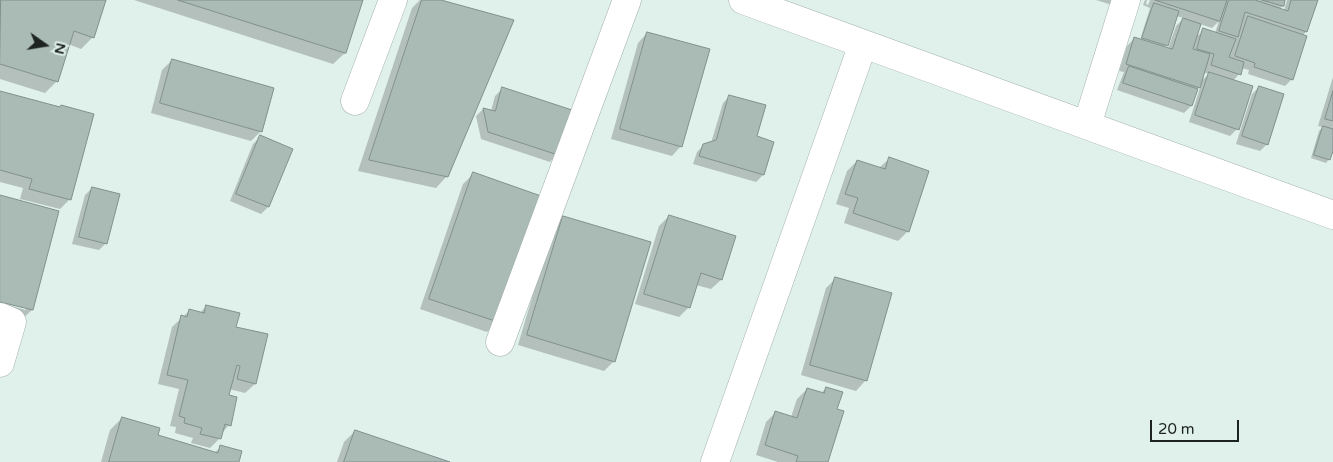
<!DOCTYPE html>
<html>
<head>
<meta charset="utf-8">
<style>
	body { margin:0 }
	#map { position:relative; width:1333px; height:462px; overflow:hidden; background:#e0f0eb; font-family:"Varela Round",sans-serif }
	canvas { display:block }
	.north { position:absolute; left:20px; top:20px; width:50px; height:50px; -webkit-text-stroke:4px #e0f0eb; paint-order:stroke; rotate:103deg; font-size:14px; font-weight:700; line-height:20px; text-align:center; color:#1d2321 }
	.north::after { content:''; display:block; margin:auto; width:18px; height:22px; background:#1d2321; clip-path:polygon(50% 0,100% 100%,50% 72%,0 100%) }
	.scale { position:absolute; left:1150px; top:420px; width:89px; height:22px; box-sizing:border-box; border:2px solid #1d2321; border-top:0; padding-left:6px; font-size:15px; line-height:18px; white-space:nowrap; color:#1d2321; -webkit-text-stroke:4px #e0f0eb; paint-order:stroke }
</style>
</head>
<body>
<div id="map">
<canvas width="1333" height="462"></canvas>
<div class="north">N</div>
<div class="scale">20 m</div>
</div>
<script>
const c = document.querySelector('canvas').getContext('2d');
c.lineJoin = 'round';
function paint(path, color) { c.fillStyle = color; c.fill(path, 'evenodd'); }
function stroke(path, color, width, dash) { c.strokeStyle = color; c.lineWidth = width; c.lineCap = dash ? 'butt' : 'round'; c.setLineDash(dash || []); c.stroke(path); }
const shadow = new Path2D(`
	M0 0H104L93 37 81 49 68 44 56 82 45 93 0 79Z
	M134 0H361L345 53 333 64Z
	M420 0H437L447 176 436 188 358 171 412 8Z
	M1096 0H1117L1112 5Z
	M1145 0H1147L1146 4 1148 5 1150 0H1284L1283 6 1279 9 1284 11 1287 0H1316L1306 32 1303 35 1292 79 1285 86 1248 74 1249 70 1241 68 1239 74 1233 81 1237 129 1230 136 1189 122 1201 85 1197 89 1191 106 1184 113 1117 90 1124 72 1119 71 1127 46 1135 38 1140 40 1150 8 1143 5ZM1176 16 1184 18 1176 26 1168 49 1164 48 1166 45ZM1219 21 1215 33 1204 30 1195 38 1200 24 1212 28ZM1203 72 1209 74 1200 82Z
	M647 33 681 146 672 156 611 139 638 43Z
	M172 60 261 131 251 141 151 113 162 70Z
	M1333 77V147L1329 159 1326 163 1311 158 1319 131 1323 127 1318 126Z
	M1259 87 1267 144 1260 151 1236 144 1252 94Z
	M502 89 557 154 550 162 481 139 476 116 483 109 491 111 495 96Z
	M0 92 70 199 60 209 20 199 23 188 0 182Z
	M730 96 755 137 772 142 763 175 756 182 693 164 697 152 704 145 711 143 723 103Z
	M260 137 268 207 261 214 230 201 253 144Z
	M889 159 908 231 898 241 844 223 849 208 836 204 847 171 857 161 879 168Z
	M473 174 497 322 487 332 420 309 463 184Z
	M92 188 106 243 99 250 72 244 85 195Z
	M0 196 32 310 20 321 0 316V303L26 310V307L0 300Z
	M669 216 721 280 711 289 696 285 689 307 679 317 635 304 659 226Z
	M563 217 614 361 604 371 518 345 553 227Z
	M836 278 890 294 865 381 856 391 801 375 826 288Z
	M206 306 235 328 255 384 245 393 229 389 228 396 229 425 222 433 220 438 210 448 191 443 193 438 175 433 176 427 170 426 179 389 158 384 172 327 189 311 200 313Z
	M826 388 835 410 826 462H778L756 455 766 422 776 412 791 417 797 399 807 389 821 393Z
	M122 418 157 436 214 453 221 447 238 462H101L110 430Z
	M355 431 446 462H337L344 442Z`);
const building = new Path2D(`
	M1 0H106L94 38 74 31 58 82 0 64Z
	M178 0H363L346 53Z
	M422 0H441L514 20 448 177 369 160Z
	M1155 0H1227L1220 21Z
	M1229 0H1255L1288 11 1291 0H1318L1307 32 1245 12 1238 37 1219 31Z
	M1262 0H1285L1284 6Z
	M1154 3 1179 11 1168 46 1142 38Z
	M1248 16 1307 36 1293 80 1254 67 1255 63 1235 56Z
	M1183 18 1201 24 1193 49 1210 54 1200 88 1126 64 1134 37 1172 49Z
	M1203 28 1236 39 1229 57 1244 62 1241 75 1211 65 1214 54 1197 49Z
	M647 32 710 49 682 147 620 129Z
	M172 59 274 88 262 132 160 103Z
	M1129 66 1198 89 1192 106 1123 83Z
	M1209 72 1253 86 1239 130 1195 115Z
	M1259 86 1284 94 1268 145 1242 136Z
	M502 87 572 110 558 155 488 132 483 108 495 111Z
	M0 91 60 107 61 105 94 114 71 200 29 189 32 179 0 170Z
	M1333 91V121L1325 119Z
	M729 95 766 105 757 136 774 142 764 175 699 156 703 144 716 140Z
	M1323 126 1333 129V151L1330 160 1314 155Z
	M260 135 293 149 269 207 236 194Z
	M889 157 929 171 909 232 853 213 858 198 845 194 857 160 885 169Z
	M473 172 541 196 498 322 429 299Z
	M92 187 120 194 107 244 79 237Z
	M0 195 59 211 33 310 0 302Z
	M669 215 736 236 722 280 701 273 690 308 644 294Z
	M563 216 651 242 615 362 527 335Z
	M835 277 892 293 867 381 810 365Z
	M206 305 240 313 236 327 268 334 256 384 237 379 240 366 237 365 229 395 237 397 231 426 225 424 221 439 200 434 202 428 184 423 185 418 179 416 188 380 167 375 181 315 187 317 189 309 204 313Z
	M826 387 843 392 837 409 844 411 828 462H796L798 456 765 445 775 411 797 418 807 388 824 393Z
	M122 417 160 428 158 435 218 453 220 445 242 451 239 462H109Z
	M355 430 450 462H344Z`);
const minor = new Path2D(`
	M743 0 1333 215
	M355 101 393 0
	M1087 125 1126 0
	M0 317 12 322 0 363
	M500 342 627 0
	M715 462 863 44`);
paint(shadow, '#0003');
paint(building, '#aabab5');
stroke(building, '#81908c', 1);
stroke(minor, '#9faea9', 29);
stroke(minor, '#fff', 28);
</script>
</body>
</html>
